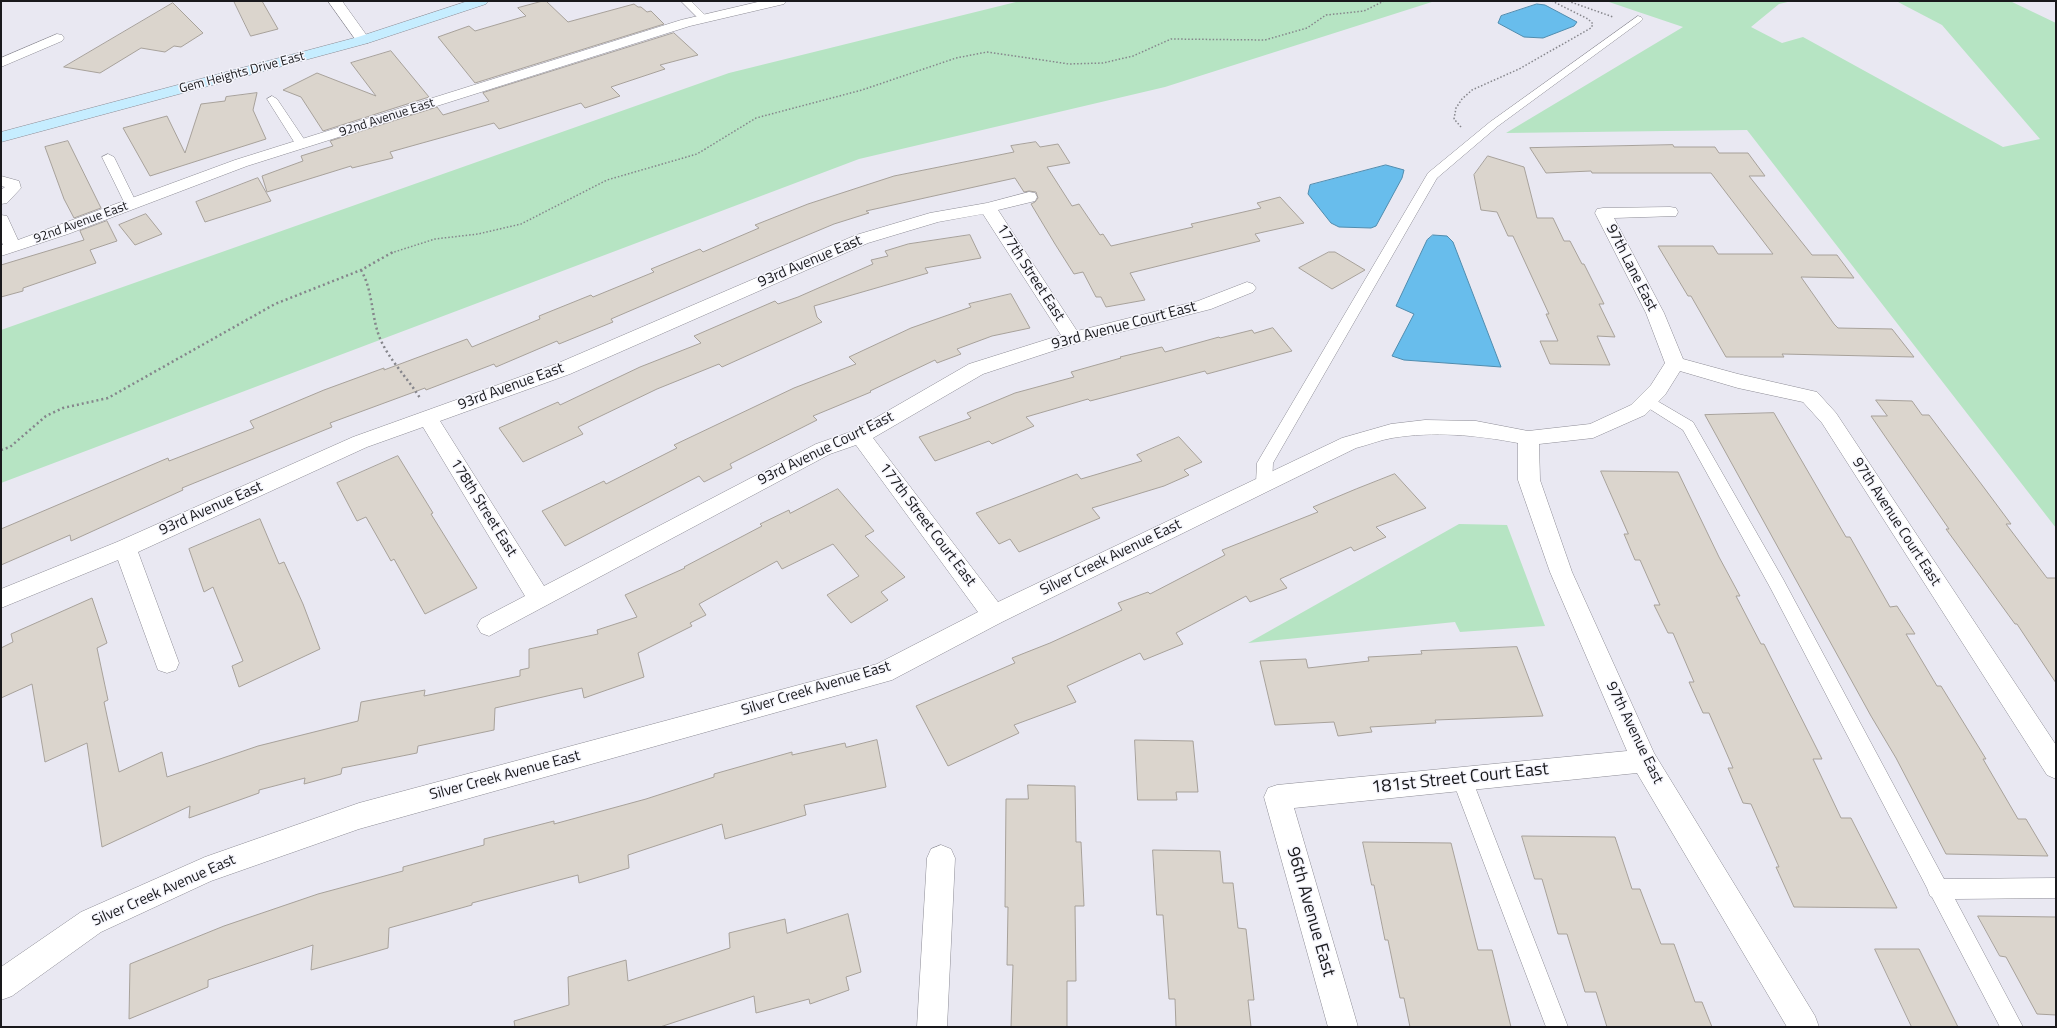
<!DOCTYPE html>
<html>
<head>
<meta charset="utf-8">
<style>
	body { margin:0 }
	#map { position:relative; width:2057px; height:1028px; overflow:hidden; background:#e9e8f2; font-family:"Titillium Web",sans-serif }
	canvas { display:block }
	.frame { position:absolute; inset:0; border:2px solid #19191c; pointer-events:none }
</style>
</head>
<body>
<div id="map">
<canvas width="2057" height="1028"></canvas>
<div class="frame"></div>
</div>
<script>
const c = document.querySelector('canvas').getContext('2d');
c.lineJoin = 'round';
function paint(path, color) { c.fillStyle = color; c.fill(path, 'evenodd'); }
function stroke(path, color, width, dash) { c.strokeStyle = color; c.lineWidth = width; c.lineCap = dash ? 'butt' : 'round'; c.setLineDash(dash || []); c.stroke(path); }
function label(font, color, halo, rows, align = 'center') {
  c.font = font + ' "Titillium Web",sans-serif'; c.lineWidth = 3; c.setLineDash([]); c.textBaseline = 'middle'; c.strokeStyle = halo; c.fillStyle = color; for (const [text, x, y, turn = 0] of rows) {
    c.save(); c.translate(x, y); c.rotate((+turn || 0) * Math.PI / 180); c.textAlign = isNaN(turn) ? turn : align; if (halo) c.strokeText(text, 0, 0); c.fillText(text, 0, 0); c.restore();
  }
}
const green = new Path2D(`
	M1020 1H1435L1165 87 859 159 1 483V330L729 73Z
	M1606 1H1792L1779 4 1751 27 1782 43 1803 37 2003 147 2040 139 1942 25 1898 2 1872 1H2010L2056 23V528L1747 130 1506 133 1683 27Z
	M1459 524 1507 525 1545 626 1460 632 1455 622 1248 643Z`);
const water = new Path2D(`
	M1537 4 1545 5 1577 22 1574 26 1543 38 1524 37 1498 23 1501 16Z
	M1386 165 1404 170 1402 178 1376 226 1371 228 1339 227 1331 223 1308 194 1310 185Z
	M1433 235 1447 236 1453 242 1501 367 1404 360 1392 356 1414 314 1396 306 1427 240Z`);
const building = new Path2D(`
	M234 1H262L278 29 251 36Z
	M543 1H546L568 22 634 4 638 7H641L647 12 651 11 664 24 475 83 438 37 469 26 475 31 526 16 518 8Z
	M173 3 203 33 181 47 174 46 165 52 141 48 100 73 64 67Z
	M674 33 698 55 660 65 665 69 611 87 620 96 585 108 581 103 499 129 494 123 390 152 393 158 352 168 351 166 267 192 262 176 303 161 301 156 333 146 330 141 437 107 443 115 489 101 483 93Z
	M391 51 429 97 323 131 301 97 283 90 317 73 376 96 351 63Z
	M257 93 253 110 266 139 150 176 123 128 167 116 185 153 201 104 225 101 226 97Z
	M68 141 101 208 74 218 64 199 45 147Z
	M1036 142 1040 147 1058 144 1070 163 1047 167 1072 206 1079 204 1100 235 1103 234 1111 246 1193 227 1191 224 1261 208 1257 203 1280 197 1304 223 1255 234 1260 241 1130 273 1145 300 1106 307 1101 297H1096L1083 272 1074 274 1055 244 1031 204 1035 202 1038 198 1036 192 1029 191 1024 192 1015 178 866 211 869 213 834 224 767 252 611 319 613 322 559 344 557 341 496 367 494 364 426 390 425 388 330 423 332 427 182 488 183 490 71 541 70 535 1 565V529L168 458 169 461 254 428 250 421 324 390 384 368V370L467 339 472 347 540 319 539 316 591 295 593 297 654 272 651 269 700 249 703 252 759 228 755 225 808 204 894 176 1014 152 1011 146Z
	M1673 145 1674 147H1715L1719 153H1748L1765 176H1749L1812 255H1837L1854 278 1801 277 1834 324 1838 328 1892 329 1914 357 1782 354 1784 357H1726L1691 296H1688L1658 246H1713L1718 254H1773L1711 173H1592L1591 171 1546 173 1530 148Z
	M1488 156 1524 167 1537 218H1553L1564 241H1570L1582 264H1584L1604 304H1599L1615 337 1597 336 1610 365 1550 364 1540 341H1558L1546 314H1549L1513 236H1508L1497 212 1481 210 1474 175Z
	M258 178 271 201 205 222 196 202Z
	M146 214 162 234 135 245 119 225Z
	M107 221 117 241 90 250 96 263 23 288V291L1 297V265L84 240 80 231Z
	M970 235 981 258 925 268 928 273 814 306 817 317 822 322 722 367 719 364 657 389 578 427 583 434 523 462 499 428 558 402 560 405 640 367 701 343 694 336 775 301 778 304 798 297 873 264 871 260 888 256 885 251 908 244Z
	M1329 252H1335L1365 270 1332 289 1299 268Z
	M1011 294 1030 328 992 336 957 349 961 354 937 363 935 360 870 391 871 392 813 416 817 420 730 464 732 468 704 482 699 476 565 546 542 511 604 481 606 484 677 448 674 445 794 388 856 364 849 357 911 328 971 307 969 304Z
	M1273 328 1292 351 1207 374 1205 371 1090 401 1088 399 1026 417 1034 426 992 444 989 441 935 461 919 437 971 418 967 413 1015 393 1074 377 1071 372 1121 358 1120 357 1162 347 1165 352 1219 337 1220 338 1252 330 1254 333Z
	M1876 400 1912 401 1922 415H1929L1982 485 2011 524H2006L2047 578H2056V683L2017 624H2015L1946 529H1949L1871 416H1887Z
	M1774 413 1846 537H1850L1890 607 1897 606 1915 634H1906L1937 686H1941L1986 759H1983L2018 819H2026L2048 856 1946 854 1896 758 1871 716 1705 415Z
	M1179 437 1202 462 1184 470 1189 475 1164 486 1092 508 1100 518 1019 552 1010 539 999 544 976 513 1077 474 1081 479 1142 461 1137 455Z
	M398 456 433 513 431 514 477 588 425 614 394 559 391 561 366 517 357 521 337 483Z
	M1601 471 1678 472 1719 557 1740 596H1736L1761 644H1764L1822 759H1813L1841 818H1851L1897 908 1794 907 1776 867H1779L1751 804 1743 803 1728 768H1733L1709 713H1703L1689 682H1694L1673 633H1668L1654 605H1660L1640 560H1635L1624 534H1628Z
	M1395 474 1426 508 1376 527 1386 537 1354 551 1351 547 1280 579 1287 588 1250 602 1246 596 1176 633 1183 644 1144 660 1140 653 1067 686 1076 702 1014 725 1019 733 948 766 916 706 1015 663 1012 658 1050 643 1122 610 1118 603 1148 592 1150 594 1225 555 1222 550 1318 512 1313 507 1356 489Z
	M838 489 874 531 865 536 905 577 881 592 888 600 851 623 827 595 859 576 833 544 782 569 777 561 699 604 706 615 690 623 692 626 638 653 644 677 584 698 582 688 495 708 494 730 418 746 417 753 342 768 341 774 304 784 305 778 259 790V793L189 818 190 806 102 847 87 743 45 762 32 684 1 698V648L13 642 11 634 92 598 107 643 97 648 108 700 104 702 119 772 162 752 167 777 258 746 358 721 361 702 425 690 424 696 520 676V670L529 668V649L598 634 597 630 637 617 625 595 685 568 684 567 762 526 760 524 789 510 790 513Z
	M260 519 279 564 284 562 303 604 320 649 239 687 232 666 243 661 213 587 204 592 189 549Z
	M1517 647 1543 716 1435 720 1436 723 1370 727 1372 732 1338 736 1334 722 1275 725 1260 661 1306 659 1308 668 1369 661 1368 657 1422 654 1421 651Z
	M877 740 886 787 804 805 806 815 725 839 722 824 628 855 629 868 579 883 578 875 472 903V905L389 928 388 948 311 970 313 945 208 980V987L129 1019 130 964 224 926 318 894 403 871V867L484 845V839L554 821V824L646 799 714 777V774L792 752V755L845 743 846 747Z
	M1135 740 1193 741 1198 792H1176L1177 800H1138Z
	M1028 785 1075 786 1076 842H1081L1084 906H1075L1076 981H1067V1027H1011L1013 965H1007L1008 907H1005L1006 799H1028Z
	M1522 836 1615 837 1632 889H1640L1661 944H1674L1695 1002H1702L1712 1027H1607L1596 992H1585L1567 934H1558L1542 879H1535Z
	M1363 842 1451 843 1478 950H1492L1511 1027H1410L1404 998H1400L1388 940H1385L1374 885H1372Z
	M1153 850 1220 851 1223 883H1233L1238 928 1246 929 1254 1000H1248L1251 1027H1176L1175 999H1169L1163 915H1157Z
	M848 914 861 972 846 977 849 990 810 1004 809 999 756 1013 754 996 660 1027H515L514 1021 569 1005 568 977 626 960 628 981 730 948 729 933 785 919 787 933Z
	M1978 916 2056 917V1015L2037 1014 2006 957 2000 956Z
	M1875 949H1919L1958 1027H1912Z`);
const pathFar1 = new Path2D(`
	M1568 1 1613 17
	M1461 127 1454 119 1456 108 1462 99 1472 90 1519 69 1591 28 1593 24 1588 19 1552 1
	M391 253 435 239 478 234 521 224 607 180 697 154 756 118 862 90 956 58 987 52 1069 64 1103 63 1133 56 1171 39 1265 40 1307 28 1326 15 1364 11 1384 1`);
const path = new Path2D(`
	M361 270C373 291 371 314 379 336 388 359 407 377 420 398
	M1 450 10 447 46 416 63 408 108 398 275 304 361 270 393 252`);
const lane = new Path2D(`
	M681 1H691L709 19 707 21H701Z
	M1638 16 1641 17 1643 19 1641 21 1498 126 1437 178 1273 463 1272 483 1270 487 1264 489 1258 487 1256 483 1257 463 1428 173 1490 122Z
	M272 96 277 99 308 145 306 147 302 148 296 145 267 99Z
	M108 154 114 157 137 204 135 207 131 208 125 204 102 157Z
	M1647 395 1693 422 1783 579 1944 879 2056 878V898L1955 899 2023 1027H2000L1932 897 1930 896 1927 888 1771 589 1683 430 1642 404 1640 400 1642 396Z
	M1462 770 1469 773 1472 779 1568 1027H1546L1452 779 1455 773Z`);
const street = new Path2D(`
	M328 1H342L370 40 368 43H358Z
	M762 1H786L784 4 690 26 247 166 68 234 1 256V245H3L1 240V215L7 216 18 240 235 160 681 20Z
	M57 34 62 35 64 38 62 41 1 67V58Z
	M1 176 19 181 21 188 7 203 1 204V190L5 187 1 186Z
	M1029 192 1035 193 1037 197 1035 201 998 210 1077 331 1198 301 1247 282 1253 284 1256 288 1253 292 1211 309 1077 343 983 374 873 438 998 602 1342 438 1391 424 1425 420 1476 421 1528 431 1590 424 1631 405 1651 385 1665 363 1646 313 1595 213 1597 209 1603 208 1670 207 1676 208 1678 212 1676 216 1614 218 1664 313 1683 359 1738 374 1817 392 1836 413 2056 745V779L2047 775 1822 423 1803 402 1738 388 1680 371 1665 395 1645 415 1593 438 1539 444 1540 480 1572 572 1654 753 1815 1016 1819 1027H1787L1637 773 1294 808 1358 1027H1328L1264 797 1268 788 1277 785 1627 751 1550 572 1518 480V443C1476 435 1434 431 1392 438 1380 440 1368 445 1356 448L1002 622 892 680 359 829 211 881 101 932 12 996 1 1000V967L81 912 205 857 359 803 877 664 978 612 856 445 830 454 489 636 481 633 477 626 481 619 525 596 423 427 367 447 138 552 179 663 176 670 167 673 158 670 118 560 1 608V589L117 542 353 437 556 364 856 235 930 213 987 203ZM983 214 1061 335 969 364 853 431 816 444 544 586 440 421 570 374 868 243 938 222Z
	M941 845 951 849 955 858 947 1027H917L927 858 931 849Z`);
const secondary = new Path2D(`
	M468 1H488L486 4 368 43 1 142V132L358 37Z`);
const farStreetnames = [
	["Gem Heights Drive East",242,73,-15],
	["92nd Avenue East",387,118,-18],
	["92nd Avenue East",81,223,-20]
];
const streetNames = [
	["93rd Avenue East",810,262,-23],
	["97th Lane East",1631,268,63],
	["177th Street East",1030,273,57],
	["93rd Avenue Court East",1124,326,-15],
	["93rd Avenue East",511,387,-20],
	["93rd Avenue Court East",826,449,-26],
	["178th Street East",483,508,58],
	["93rd Avenue East",211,509,-24],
	["97th Avenue Court East",1896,522,57],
	["177th Street Court East",927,525,53],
	["Silver Creek Avenue East",1111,558,-26],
	["Silver Creek Avenue East",816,689,-17],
	["97th Avenue East",1634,733,64],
	["Silver Creek Avenue East",505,776,-15],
	["Silver Creek Avenue East",164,891,-24]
];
const nearStreetnames = [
	["181st Street Court East",1460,779,-6],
	["96th Avenue East",1310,912,74]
];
paint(green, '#b6e4c3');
paint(water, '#68bdec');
stroke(water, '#508cae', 1);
paint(building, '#dbd5cd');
stroke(building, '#a7a19a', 1);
stroke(lane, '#8d8c95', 1);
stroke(street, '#8d8c95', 1);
stroke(secondary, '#8d8c95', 1);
stroke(pathFar1, '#85858b', 1.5, [1.5, 2]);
stroke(path, '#85858b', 2.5, [2, 3]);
paint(lane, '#fff');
paint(street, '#fff');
paint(secondary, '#c6edff');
label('13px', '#19191c', '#f6f6fd', farStreetnames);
label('15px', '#19191c', '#f6f6fd', streetNames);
label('18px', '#19191c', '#f6f6fd', nearStreetnames);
</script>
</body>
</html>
